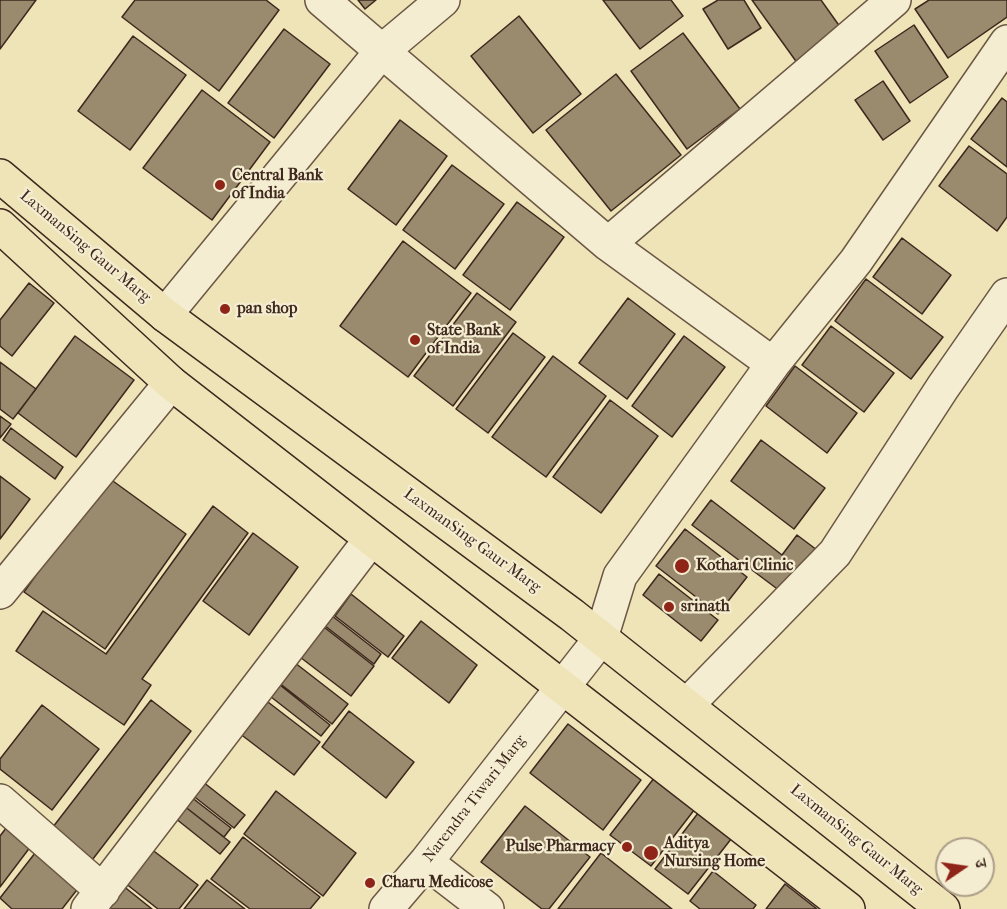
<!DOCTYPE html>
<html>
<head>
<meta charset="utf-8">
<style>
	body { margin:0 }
	#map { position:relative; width:1007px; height:909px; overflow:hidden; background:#efe4b8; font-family:"IM FELL French Canon","Noto Serif Devanagari",serif }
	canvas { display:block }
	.north { position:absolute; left:935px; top:837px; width:60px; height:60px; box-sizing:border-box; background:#f5edd1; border:2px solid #ac9e89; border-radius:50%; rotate:77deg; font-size:16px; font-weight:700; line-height:24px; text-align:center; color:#3e281e }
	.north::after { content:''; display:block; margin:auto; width:21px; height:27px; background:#8f2418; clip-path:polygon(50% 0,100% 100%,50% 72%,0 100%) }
</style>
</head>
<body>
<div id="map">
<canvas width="1007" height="909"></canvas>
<div class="north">उ</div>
</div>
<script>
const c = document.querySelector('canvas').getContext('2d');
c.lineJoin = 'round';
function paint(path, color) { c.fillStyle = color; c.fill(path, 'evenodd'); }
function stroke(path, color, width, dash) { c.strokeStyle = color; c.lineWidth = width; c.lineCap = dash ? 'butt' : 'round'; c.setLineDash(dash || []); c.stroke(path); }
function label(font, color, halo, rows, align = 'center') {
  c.font = font + ' "IM FELL French Canon",serif'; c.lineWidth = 4.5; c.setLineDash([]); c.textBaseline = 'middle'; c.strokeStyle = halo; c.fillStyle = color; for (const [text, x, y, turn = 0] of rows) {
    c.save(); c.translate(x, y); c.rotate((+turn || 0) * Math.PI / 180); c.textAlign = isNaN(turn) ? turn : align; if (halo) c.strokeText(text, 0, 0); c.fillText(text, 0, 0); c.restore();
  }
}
const building = new Path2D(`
	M0 0H36L0 49Z
	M135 0H266L279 10 219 91 122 17Z
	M358 0H376L365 9Z
	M603 0H671L683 16 640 49Z
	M718 0H744L761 28 728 49 703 9Z
	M752 0H821L843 31 798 64Z
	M929 0H1007V17L948 58 915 9Z
	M519 16 581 94 533 133 471 56Z
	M914 25 948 77 910 103 875 51Z
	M284 29 330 64 274 138 228 103Z
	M683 33 740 109 687 149 631 71Z
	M133 36 186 75 130 150 78 111Z
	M616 74 681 155 611 211 546 130Z
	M883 81 910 121 883 140 855 100Z
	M202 90 270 142 212 220 143 168Z
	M1002 98 1007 102V167L971 139Z
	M400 120 447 156 396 225 348 189Z
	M969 146 1007 174V217L997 231 939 186Z
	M452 165 504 204 455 269 403 230Z
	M517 202 564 237 510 310 463 275Z
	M902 238 951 275 922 314 873 277Z
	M403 241 471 293 408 377 340 326Z
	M866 279 943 337 911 379 835 321Z
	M29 283 54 303 12 356 0 346V320Z
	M477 293 516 322 453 406 414 376Z
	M628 298 675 334 627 399 579 363Z
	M831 326 894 373 864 412 802 365Z
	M513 333 545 357 488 433 456 409Z
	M75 336 134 380 76 457 18 413Z
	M684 336 725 367 672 437 632 406Z
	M553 356 606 396 546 477 492 437Z
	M0 362 36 389 13 419 0 409Z
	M795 366 857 413 827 453 766 406Z
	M610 400 658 436 601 513 553 477Z
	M0 416 11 424 0 438Z
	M11 428 63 467 55 479 3 440Z
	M761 440 825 488 794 529 731 481Z
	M0 476 30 499 0 539Z
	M106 476 186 534 105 649 24 592Z
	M711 500 782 555 797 535 821 553 788 597 692 525Z
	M213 506 248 533 142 679 151 685 124 725 16 651 43 611 106 654Z
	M685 529 747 577 718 614 656 566Z
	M253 533 298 567 249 635 203 601Z
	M659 574 718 620 701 641 643 595Z
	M351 594 404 636 388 657 335 616Z
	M327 612 381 654 374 664 320 622Z
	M421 621 477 665 449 703 392 658Z
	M320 624 374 666 351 696 296 654Z
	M290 659 348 704 332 724 274 679Z
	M275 681 330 725 321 736 266 693Z
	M264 699 320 742 294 775 239 733Z
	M151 700 191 731 86 868 46 836Z
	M42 705 99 749 52 810 0 769V759Z
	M349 711 414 762 386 798 322 747Z
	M568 724 641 780 603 830 530 773Z
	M658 773 698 805 651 866 610 835Z
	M198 778 245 815 234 828 187 791Z
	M276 791 356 853 323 896 244 834Z
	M186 793 231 828 224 837 179 802Z
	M179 802 230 842 220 854 170 814Z
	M525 806 590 857 549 909H542L481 862Z
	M702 808 735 834 688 894 655 869Z
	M10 823 34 842 0 887V836Z
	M243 837 320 897 310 909H250L211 879Z
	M146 845 198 885 179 909H158L120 879Z
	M39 848 83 882 62 909H12L0 898Z
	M601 853 672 909H558Z
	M713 871 756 905 753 909H700L690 901Z
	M207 880 245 909H184Z
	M117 881 152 909H96Z
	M785 884 817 909H766Z`);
const minor = new Path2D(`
	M322 0 608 244 773 364
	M608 244 894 0
	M165 315 381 52 443 0
	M0 592 171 383
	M687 705 835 553 943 387 1007 295
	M0 801 103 891
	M426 862 487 909
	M88 909 371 539
	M386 909 426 862 601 638 620 576 773 364 856 261 1007 42`);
const major = new Path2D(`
	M0 176 165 315 572 615 943 909
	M0 226 171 383 848 909`);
const markers = [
	[220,185,6,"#8f2418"],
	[225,309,6,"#8f2418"],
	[415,340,6,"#8f2418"],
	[682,566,8,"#8f2418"],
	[669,607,6,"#8f2418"],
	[627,847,6,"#8f2418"],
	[651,853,8,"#8f2418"],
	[370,883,6,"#8f2418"]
];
const poiNames = [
	["Central Bank",232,176],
	["of India",232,194],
	["pan shop",237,309],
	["State Bank",427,331],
	["of India",427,349],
	["Kothari Clinic",696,566],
	["srinath",681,607],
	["Aditya",664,844],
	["Nursing Home",664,862],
	["Pulse Pharmacy",615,847,"right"],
	["Charu Medicose",382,883]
];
const streetNames = [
	["LaxmanSing Gaur Marg",85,247,40],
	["LaxmanSing Gaur Marg",472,541,36],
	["Narendra Tiwari Marg",475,799,-52],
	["LaxmanSing Gaur Marg",856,840,39]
];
paint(building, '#9a8a6e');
stroke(building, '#3e281e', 1.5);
stroke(minor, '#6a5744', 36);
stroke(major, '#3e281e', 36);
stroke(minor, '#f5edd1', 33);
stroke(major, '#efe4b8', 33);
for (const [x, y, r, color] of markers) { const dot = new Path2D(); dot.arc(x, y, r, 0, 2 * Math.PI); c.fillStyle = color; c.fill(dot); stroke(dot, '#f5edd1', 2); }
label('bold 16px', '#3e281e', '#f5edd1', poiNames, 'left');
label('16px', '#3e281e', '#f5edd1', streetNames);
</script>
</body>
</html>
